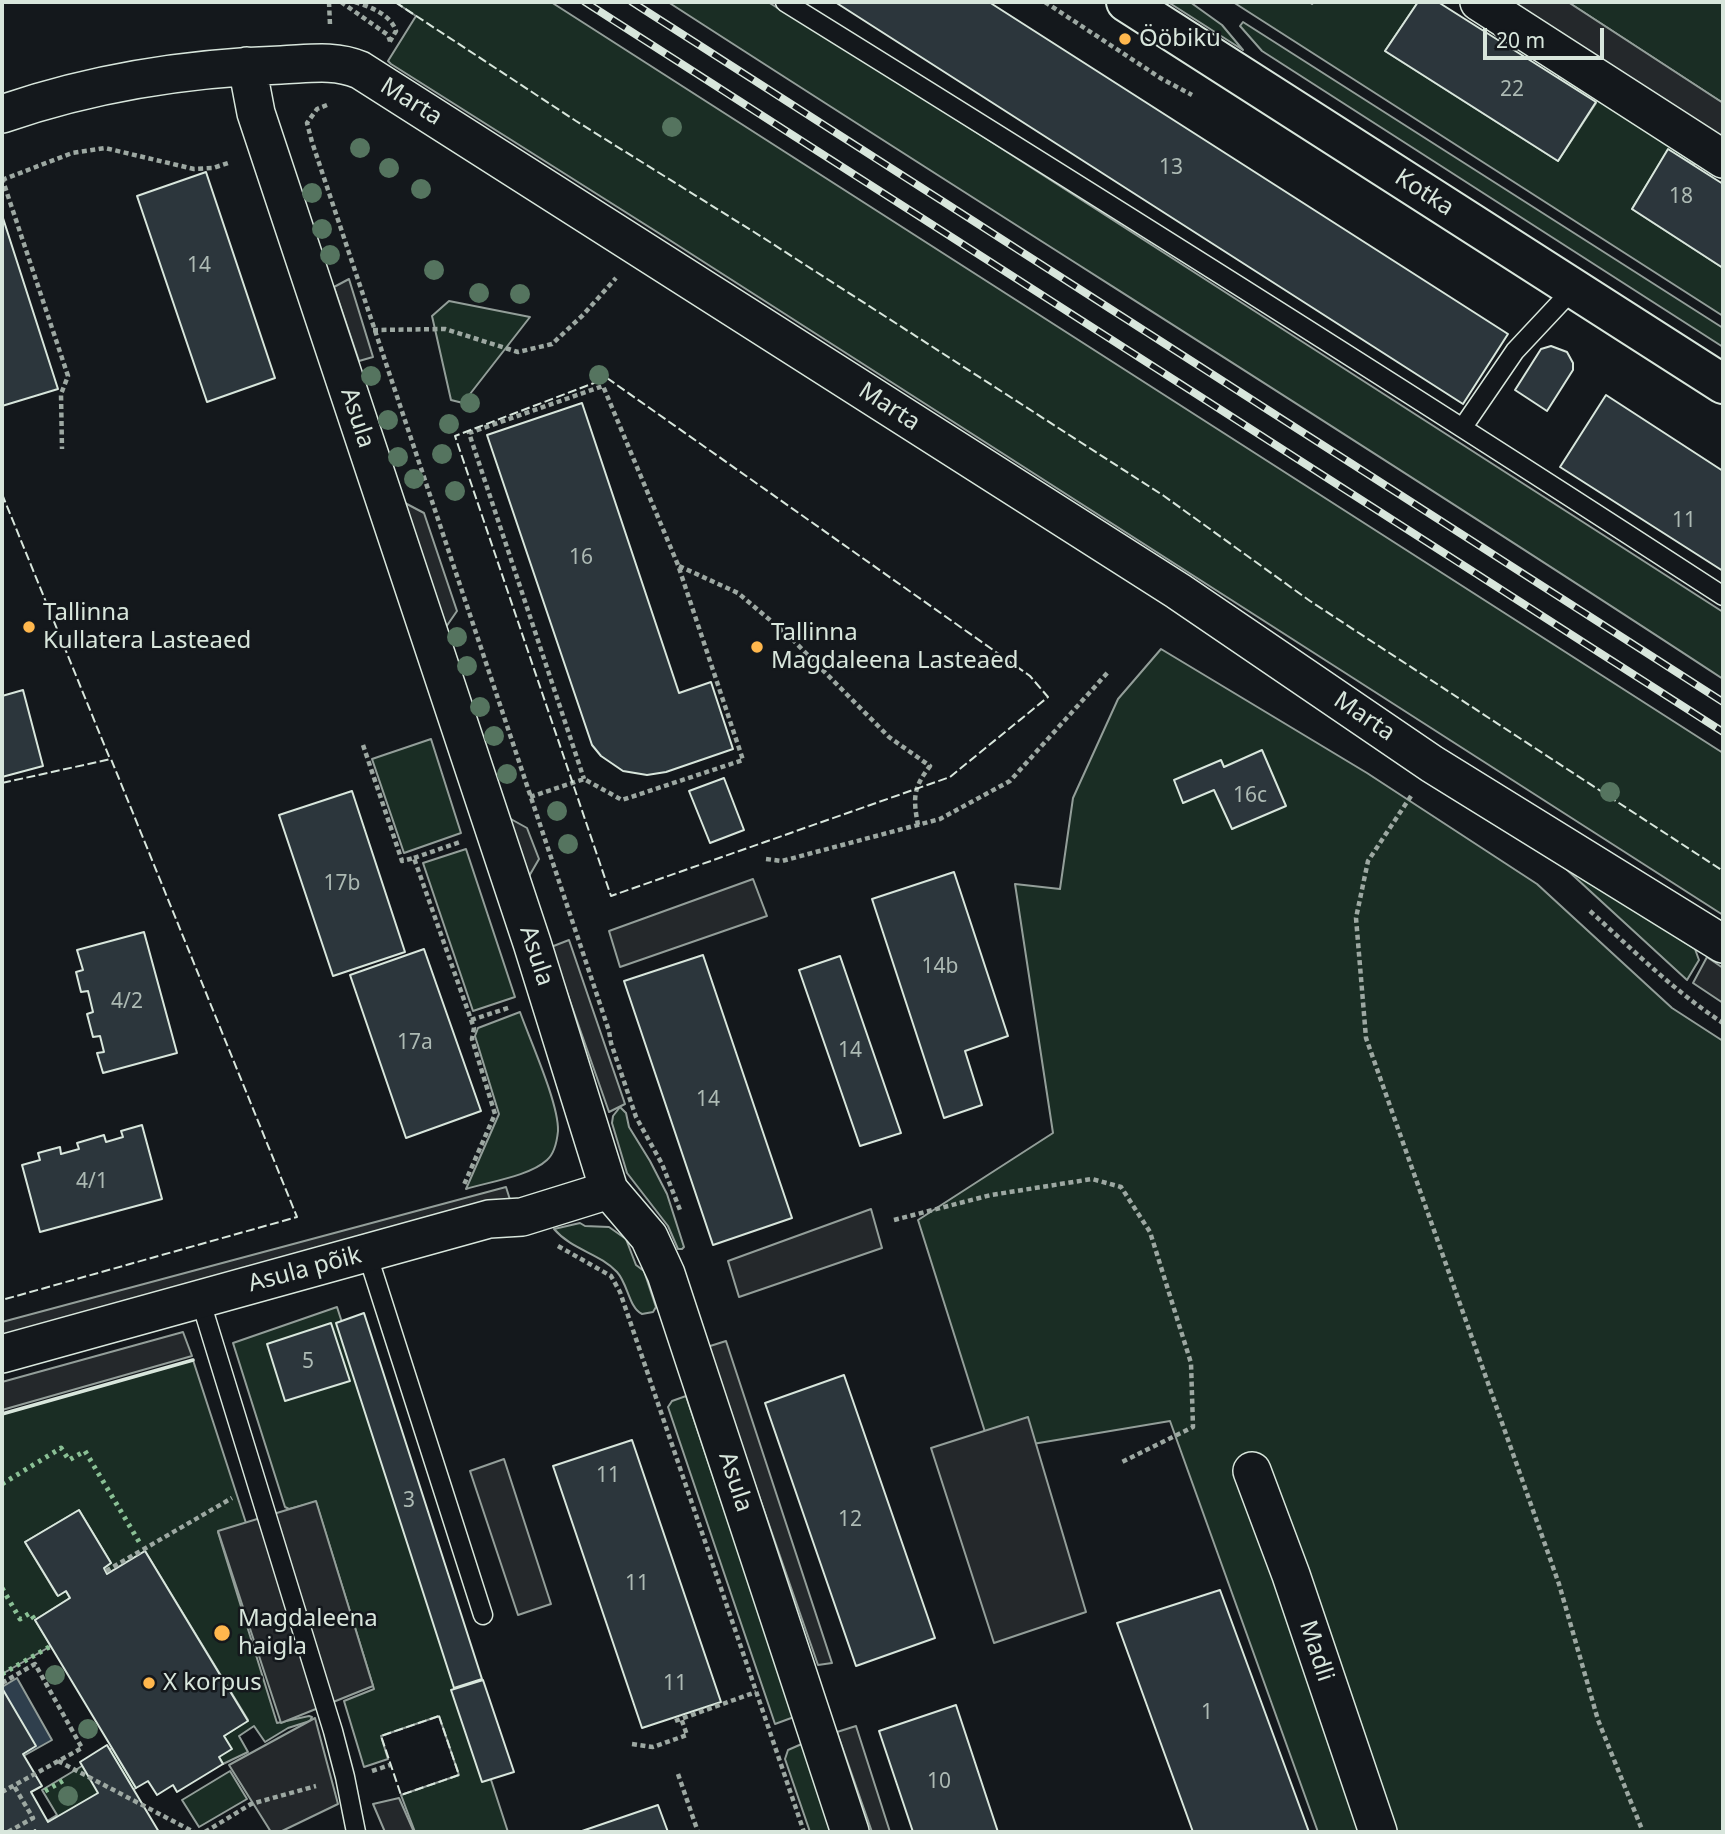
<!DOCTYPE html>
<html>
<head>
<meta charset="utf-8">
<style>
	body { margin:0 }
	#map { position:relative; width:1725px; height:1834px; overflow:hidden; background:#14181c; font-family:"Noto Sans",sans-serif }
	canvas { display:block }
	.frame { position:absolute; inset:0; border:4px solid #d8e6dc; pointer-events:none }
	.scale { position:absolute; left:1483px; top:28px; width:121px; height:32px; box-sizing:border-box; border:4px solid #d8e6dc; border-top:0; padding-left:9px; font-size:21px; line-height:24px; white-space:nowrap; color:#d8e6dc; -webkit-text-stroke:5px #14181c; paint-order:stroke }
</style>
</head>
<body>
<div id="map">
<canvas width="1725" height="1834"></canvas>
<div class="frame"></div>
<div class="scale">20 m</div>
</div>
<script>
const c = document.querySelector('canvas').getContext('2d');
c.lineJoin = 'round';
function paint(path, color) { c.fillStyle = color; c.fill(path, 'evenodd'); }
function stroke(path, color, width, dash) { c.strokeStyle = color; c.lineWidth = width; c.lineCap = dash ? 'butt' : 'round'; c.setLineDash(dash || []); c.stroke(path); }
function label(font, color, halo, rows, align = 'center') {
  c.font = font + ' "Noto Sans",sans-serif'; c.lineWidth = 5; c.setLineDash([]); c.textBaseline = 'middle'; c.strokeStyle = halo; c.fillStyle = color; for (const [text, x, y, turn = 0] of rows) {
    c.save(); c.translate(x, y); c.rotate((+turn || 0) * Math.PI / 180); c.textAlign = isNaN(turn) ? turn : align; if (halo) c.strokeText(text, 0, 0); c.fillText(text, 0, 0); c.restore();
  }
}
const green = new Path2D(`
	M395 2H551L1723 753V915L657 232 391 64 388 61 416 16Z
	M668 2H768L937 107 1723 612V679C1374 450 1019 229 668 2Z
	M1168 2H1190L1222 25 1243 50Z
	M1233 2H1309L1312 4 1314 2H1418L1385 51 1558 161 1596 103 1558 78 1566 64 1701 153 1694 165 1668 150 1632 209 1723 268V316Z
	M1568 2H1723V103Z
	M1243 22 1723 328V347L1262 51 1240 26Z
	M449 301 530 317 463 403 451 400 432 316Z
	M1161 649 1367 773 1537 884 1672 1008 1723 1041V1832H1318L1170 1421 991 1451 918 1220 1053 1133 1015 884 1060 889 1073 798 1118 699Z
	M431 739 461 833 404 853 372 759Z
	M466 849 515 997 473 1011 423 863Z
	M1553 857 1695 949 1699 960 1687 980Z
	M520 1012C530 1040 559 1104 558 1131 557 1141 555 1153 547 1160 530 1176 488 1182 466 1189L499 1114 475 1036 478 1028Z
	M620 1107 626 1113 629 1127 650 1161 667 1194 684 1247 682 1249H678L668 1226 627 1173 612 1123 613 1116Z
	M580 1223 585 1226 609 1227 626 1239 636 1265 644 1271 656 1307 653 1312 642 1314C629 1308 628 1284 617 1272 599 1253 572 1250 554 1229Z
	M337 1307 508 1832H415L401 1795 459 1775 439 1716 381 1736 388 1759 364 1767 344 1701 374 1689 316 1502 289 1509 285 1507 233 1343Z
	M193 1360 246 1523 218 1532 277 1723 309 1716 312 1717 310 1721 288 1728 265 1742 254 1726 239 1736 248 1752 223 1764 219 1757 224 1736 248 1720 145 1551 107 1574 104 1568 111 1563 79 1510 25 1542 57 1595 66 1591 70 1598 35 1620 51 1646 2 1674V1414Z
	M686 1396 794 1717 775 1724 668 1407 672 1401Z
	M804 1743 834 1832H810L785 1759 788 1750Z
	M112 1748 136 1788 127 1794 149 1832H29L57 1815 42 1790Z
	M230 1771 247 1799 199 1827 182 1800Z`);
const parking = new Path2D(`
	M1509 2H1568L1723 103V138Z
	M349 279 373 357 359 361 334 287Z
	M405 503 424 513 457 611 446 627Z
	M509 818 527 828 539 859 528 878Z
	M753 879 767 916 620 967 609 931Z
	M569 940 625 1104 609 1112 551 947Z
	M1707 957 1723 968V1003L1693 983Z
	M506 1187 512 1206 2 1346V1322Z
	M871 1209 882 1248 739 1297 728 1261Z
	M183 1332 192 1356 2 1410V1382Z
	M726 1341 832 1663 818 1665 707 1347Z
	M1028 1417 1086 1612 994 1643 931 1448Z
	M504 1459 551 1604 518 1615 470 1471Z
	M316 1501 373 1686 281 1723 218 1531Z
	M315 1718 338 1804 280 1832H271L229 1765Z
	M856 1726 890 1832H872L837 1732Z
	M399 1798 414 1832H385L373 1804Z`);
const water = new Path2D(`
	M17 1678 52 1740 2 1768V1687Z`);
const building = new Path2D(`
	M835 2H989L1508 334 1463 404Z
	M1418 2H1438L1596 102 1558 161 1385 51Z
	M1668 149 1723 184V268L1632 209Z
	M206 172 275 378 207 402 137 196Z
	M2 215 58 389 2 406Z
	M1551 346 1567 352 1573 363V370L1547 411 1515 390 1541 349Z
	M1606 395 1723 471V571L1560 467Z
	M582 403 679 693 711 682 733 749 666 772 647 775 623 771 601 756 592 745 487 435Z
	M23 690 43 766 2 777V696Z
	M1262 750 1286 806 1232 829 1214 790 1183 803 1174 780 1221 760 1224 767Z
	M724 778 744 830 710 843 689 791Z
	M352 791 405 952 333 976 279 815Z
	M954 872 1008 1036 965 1051 982 1105 944 1118 872 899Z
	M144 932 177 1053 103 1073 97 1053 104 1052 100 1036 93 1037 87 1014 93 1012 88 991 81 992 76 972 83 970 77 950Z
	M424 949 481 1111 406 1138 350 975Z
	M703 955 792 1218 713 1245 624 981Z
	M840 956 901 1133 860 1146 799 970Z
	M142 1125 162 1199 40 1232 22 1165 40 1160 38 1153 60 1147 61 1154 79 1149 77 1143 104 1135 106 1142 123 1137 121 1131Z
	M364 1313 482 1679 454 1688 336 1323Z
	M331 1323 350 1381 285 1401 267 1344Z
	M844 1375 935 1638 856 1666 765 1403Z
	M632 1440 721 1702 642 1728 553 1466Z
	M79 1510 111 1563 104 1568 107 1574 145 1551 248 1721 224 1736 232 1749 219 1757 223 1764 177 1792 173 1785 157 1795 148 1781 136 1788 35 1620 70 1598 66 1591 58 1596 25 1542Z
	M1220 1590 1298 1802 1309 1832H1193L1117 1623Z
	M483 1680 514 1772 482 1782 451 1690Z
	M2 1688 36 1746 23 1754 42 1786 31 1792 48 1822 98 1793 80 1762 107 1745 159 1832H37L35 1830 32 1832H2Z
	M956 1705 998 1832H913L879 1731Z
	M658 1805 668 1832H582V1831Z`);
const path = new Path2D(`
	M329 2 330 25
	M341 2 388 35 390 41
	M355 2C371 7 391 15 396 31L389 43
	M1045 2 1162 79 1192 95
	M327 105 317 109 307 123 312 142 609 1031 611 1043 636 1117 662 1164 680 1210
	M2 178 68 376 61 394 62 449
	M2 180 72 153 105 148 194 169 213 168 231 162
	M373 330 445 329 518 352 552 344 583 315 616 278
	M679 566 738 593 789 636 889 737 930 766C913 788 913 798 918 825
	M363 745 402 861 414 858 474 1028 472 1039 495 1114 463 1187
	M1411 796 1368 861 1356 918 1366 1038 1559 1584 1598 1720 1643 1832
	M530 797 584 779 622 800 743 760 678 565 603 386 469 433 584 779
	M414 858 460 842
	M766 859 782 861 940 819 1010 781 1109 671
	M1590 911C1633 950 1674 991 1723 1023
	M471 1020 511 1007
	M894 1220 991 1195 1092 1179 1121 1187 1150 1232 1191 1363 1193 1427 1120 1463
	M558 1246 611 1276 620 1292 804 1832
	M106 1571 232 1498
	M2 1683 35 1664 82 1748 2 1792
	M675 1721 756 1692
	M632 1744 653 1747 687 1735 681 1718
	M58 1761 194 1832
	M372 1771 390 1765
	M678 1774 698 1832
	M8 1832 33 1818 14 1786
	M205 1832 251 1804 316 1786`);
const service = new Path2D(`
	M785 2C1099 197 1413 394 1723 596
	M1463 427 1515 351 1574 288
	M367 1253 483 1615
	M200 1299 333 1731 345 1777 356 1832`);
const minor = new Path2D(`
	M1479 2 1723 159
	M247 66 256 113 532 943 609 1190 649 1237 666 1274 850 1832
	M2 114C92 83 186 68 281 65 308 64 334 59 360 70L1178 591 1432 764 1723 944
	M2 1354 489 1219 522 1217 609 1190
	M1252 1471 1291 1575 1378 1832`);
const tertiary = new Path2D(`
	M1126 2 1723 384`);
const rail = new Path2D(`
	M585 2 1723 732
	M632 2 1723 702`);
const hedge = new Path2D(`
	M2 1484 61 1448 69 1460 85 1451 141 1545
	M2 1588 20 1619 30 1613 35 1620
	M2 1674 51 1646
	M45 1791 66 1779`);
const fence = new Path2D(`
	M395 2 576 121 762 237 1164 496 1310 601 1723 871
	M607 378 1030 676 1048 697 950 777 611 896 455 436Z
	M2 494 110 759
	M2 783 111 759 297 1217 2 1300
	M439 1716 459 1775 401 1795 381 1736Z`);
const wall = new Path2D(`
	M2 1414 193 1360`);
const trees = [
	[672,127],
	[360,148],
	[389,168],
	[421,189],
	[312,193],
	[322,229],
	[330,255],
	[434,270],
	[479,293],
	[520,294],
	[599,375],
	[371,376],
	[470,403],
	[388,420],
	[449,424],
	[442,454],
	[398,457],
	[414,479],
	[455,491],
	[457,637],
	[467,666],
	[480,707],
	[494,736],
	[507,774],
	[1610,792],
	[557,811],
	[568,844],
	[55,1675],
	[88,1729],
	[68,1796]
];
const markers = [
	[1125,39,7,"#ffb74d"],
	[29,627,7,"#ffb74d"],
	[757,647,7,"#ffb74d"],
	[222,1633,9,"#ffb74d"],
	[149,1683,7,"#ffb74d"]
];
const numberNames = [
	["22",1512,90],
	["13",1171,168],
	["18",1681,197],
	["14",199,266],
	["11",1684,521],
	["16",581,558],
	["16c",1250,796],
	["17b",342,884],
	["14b",940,967],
	["4/2",127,1002],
	["17a",415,1043],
	["14",850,1051],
	["14",708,1100],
	["4/1",92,1182],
	["5",308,1362],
	["11",608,1476],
	["3",409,1501],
	["12",850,1520],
	["11",637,1584],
	["11",675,1684],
	["1",1207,1713],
	["10",939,1782]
];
const poiNames = [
	["Ööbiku",1139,39],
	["Tallinna",43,613],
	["Kullatera Lasteaed",43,641],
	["Tallinna",771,633],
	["Magdaleena Lasteaed",771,661],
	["Magdaleena",238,1619],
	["haigla",238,1647],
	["X korpus",163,1683]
];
const streetNames = [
	["Marta",411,102,32],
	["Kotka",1424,193,33],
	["Marta",889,407,33],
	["Asula",357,418,72],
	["Marta",1364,717,34],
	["Asula",536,956,72],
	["Asula põik",305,1270,-15],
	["Asula",735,1482,72],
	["Madli",1316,1651,72]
];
paint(green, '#1a2d24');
stroke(green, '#939e99', 2);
paint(parking, '#24282b');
stroke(parking, '#939e99', 2);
paint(water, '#2f3f4d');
stroke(water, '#939e99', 2);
paint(building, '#2c363c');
stroke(building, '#d8e6dc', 2);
stroke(service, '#d8e6dc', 21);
stroke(minor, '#d8e6dc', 40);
stroke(tertiary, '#d8e6dc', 42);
stroke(path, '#9da8a2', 4.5, [5, 3.5]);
stroke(service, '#14181c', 18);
stroke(minor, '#14181c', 37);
stroke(tertiary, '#14181c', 38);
stroke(rail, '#d8e6dc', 8);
stroke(rail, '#14181c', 5, [16]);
stroke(hedge, '#8ac095', 5, [3.5, 5]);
stroke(fence, '#d8e6dc', 2, [9, 3.5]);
stroke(wall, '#d8e6dc', 3.5);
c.fillStyle = '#55745f';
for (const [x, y] of trees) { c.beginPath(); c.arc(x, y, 10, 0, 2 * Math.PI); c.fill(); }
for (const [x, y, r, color] of markers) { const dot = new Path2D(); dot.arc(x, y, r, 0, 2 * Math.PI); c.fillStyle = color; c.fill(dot); stroke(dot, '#14181c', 2.5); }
label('21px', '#adbab4', null, numberNames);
label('24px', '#d8e6dc', '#14181c', poiNames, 'left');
label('24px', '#d8e6dc', '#14181c', streetNames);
</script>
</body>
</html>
